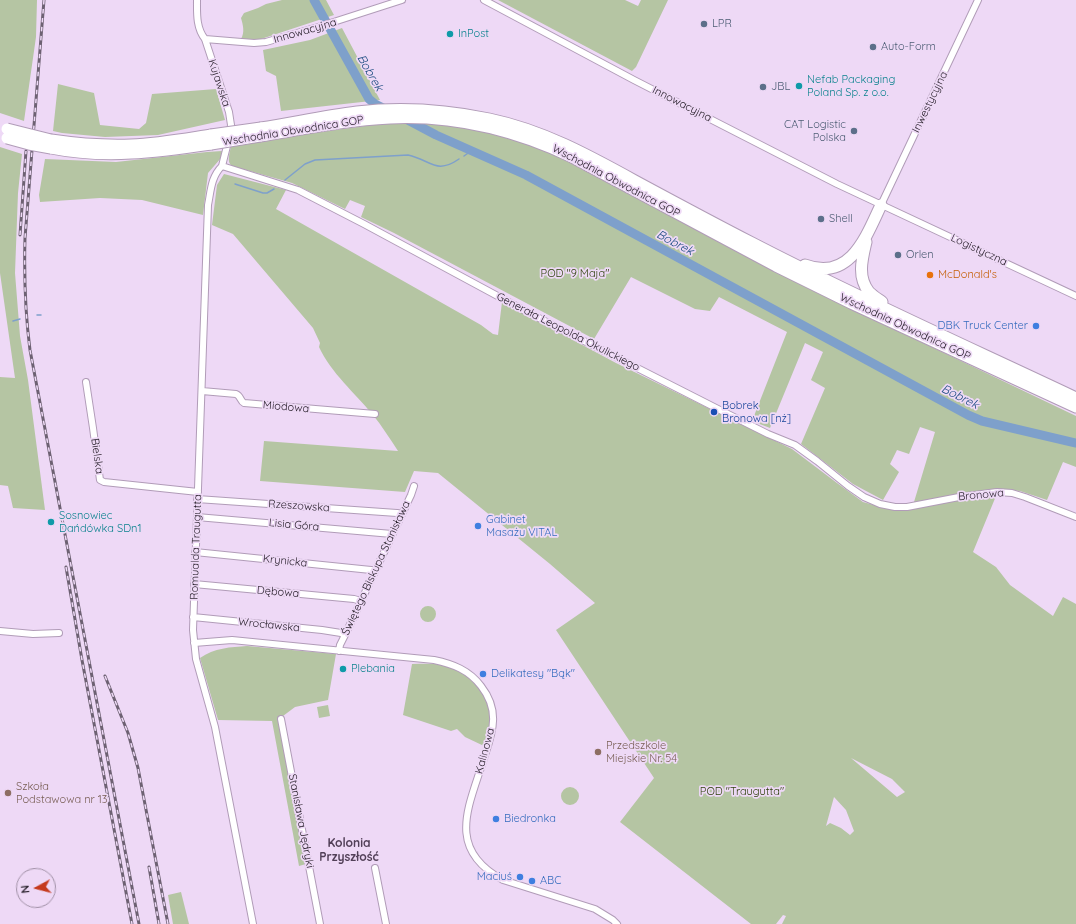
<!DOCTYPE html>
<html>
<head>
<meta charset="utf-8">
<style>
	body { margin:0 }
	#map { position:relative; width:1076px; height:924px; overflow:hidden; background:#eed9f6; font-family:Quicksand,sans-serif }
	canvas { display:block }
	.north { position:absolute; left:16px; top:868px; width:40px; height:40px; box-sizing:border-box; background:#eed9f6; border:1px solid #a090a6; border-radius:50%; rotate:263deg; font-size:11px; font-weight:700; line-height:16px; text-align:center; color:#2a222d }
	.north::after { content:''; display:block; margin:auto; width:14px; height:18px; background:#c53a1d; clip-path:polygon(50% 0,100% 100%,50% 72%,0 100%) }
</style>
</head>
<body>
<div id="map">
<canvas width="1076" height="924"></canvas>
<div class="north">N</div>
</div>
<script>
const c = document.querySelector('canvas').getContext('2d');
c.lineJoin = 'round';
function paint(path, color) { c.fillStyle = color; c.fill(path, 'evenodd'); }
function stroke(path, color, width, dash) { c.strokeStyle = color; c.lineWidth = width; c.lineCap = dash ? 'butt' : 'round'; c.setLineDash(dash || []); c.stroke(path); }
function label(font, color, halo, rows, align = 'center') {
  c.font = font + ' Quicksand,sans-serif'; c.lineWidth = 3.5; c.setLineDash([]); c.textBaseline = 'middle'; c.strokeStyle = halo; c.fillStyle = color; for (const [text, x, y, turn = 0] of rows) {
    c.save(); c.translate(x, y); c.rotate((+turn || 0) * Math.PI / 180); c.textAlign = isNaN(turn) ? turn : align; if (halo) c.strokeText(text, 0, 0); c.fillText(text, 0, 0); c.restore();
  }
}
const green = new Path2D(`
	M0 0H37L36 37 24 121 0 113Z
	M282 0H326L334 15 258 40 241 39C245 32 243 25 241 18L244 13 258 8 266 4Z
	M498 0H625L638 6 641 0H668L636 67 632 71Z
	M342 28 380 100 281 111 276 76 266 71 263 50 310 40Z
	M58 84 94 93 100 125 139 129 146 123 152 94 216 89 225 120 158 135 105 137 62 133 53 131Z
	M432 123 470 128 549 150 792 280 1076 416V467L1063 462 1047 500 1020 491 996 489V496L973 552 996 567 1010 585 1053 616 1063 597 1076 604V924H782L786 916 783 915 776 924H751L620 822 654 778 556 630 595 603 550 564 438 473 414 471 405 492 260 481 264 441 398 451C390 439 382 426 373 415 355 393 331 373 319 347L320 343 313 328 233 234 212 225 217 185 224 174 286 190 276 209 481 325 493 334 498 335 502 302 616 363 792 449 837 483 863 502 892 510 934 503 914 502 935 432 920 427 909 454 897 450 890 464 899 472 883 500 853 484 801 444 825 388 811 380 823 352 805 343 770 428 752 421 787 332 719 297 710 311 695 309 631 277 594 339 394 233 361 217 365 206 350 200 345 209 292 183 232 166C226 162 230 153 231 146L305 134 379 124ZM851 758 892 779 905 792 897 797ZM834 797 846 810 854 831 850 835 841 828 830 823 826 826Z
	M0 147 22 154 18 193 15 273 20 336 28 380 45 510 13 508 8 486 0 485V377L15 378 0 273Z
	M222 151 221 158 208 173 203 215 142 200 100 198 40 202 39 195 45 159 116 162 207 152Z
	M420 614a8 8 0 1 1 16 0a8 8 0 1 1-16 0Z
	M247 646 336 654 328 700 295 707 279 719 306 864 299 866 272 721 218 720 200 658C214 648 231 647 247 646Z
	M412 664C424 664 437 663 449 666 463 670 481 687 487 701 490 708 491 717 490 725 490 732 487 739 484 746L465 737 457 729 451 731 403 715Z
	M328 705 330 716 319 718 317 707Z
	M561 796a9 9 0 1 1 18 0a9 9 0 1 1-18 0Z
	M181 892 189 924H173L168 895Z`);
const stream = new Path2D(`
	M464 156 471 151
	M285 180 305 164 315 160 408 155C431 160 436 175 459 159
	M235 184 263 193H267L274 189
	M37 315H41
	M13 321 20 319`);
const river = new Path2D(`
	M314 0 369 99 375 104 387 110
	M404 118 436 135 526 175 968 415 982 421 1076 443`);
const street = new Path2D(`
	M197 0C197 13 196 28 205 39L229 112 231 125 229 138 222 166
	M484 0 634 80 837 184 1076 296
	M205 39 254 43 266 42 318 27 402 0
	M222 166 298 190 364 224 531 314 716 408 768 434 795 445 817 461 848 486 864 497 880 504 895 507H907L959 497 997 492 1012 493 1025 497 1076 517
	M222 166C211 177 211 190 208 205L193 630 196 659 215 727 253 924
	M881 205 978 0
	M86 382 93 428 100 480 104 482 198 492
	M202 391 236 394C241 396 240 401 244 403L375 414
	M197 499 397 513 401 514
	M197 517 392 534
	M195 552 371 570 375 571
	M194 584 354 599 361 601
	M193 617 322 630 341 633 345 635
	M0 631 33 634 59 633
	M194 643 232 640 434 660C453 664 469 670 481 686 499 709 494 729 485 755 470 805 444 848 503 880L595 909 613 920 617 924
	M339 651 340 645 345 635 411 495 414 486
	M281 719 320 924
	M375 868 386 924`);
const highway = new Path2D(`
	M261 128C293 123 325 116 357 112 401 107 446 110 489 119 542 130 588 155 635 181 674 202 713 223 752 243 858 298 968 347 1076 398
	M260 136C303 129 346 120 390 118 453 115 515 130 572 157L776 266 851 303 1076 407
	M51 140C78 144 104 146 131 145 158 144 185 139 211 135
	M51 148C106 159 156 152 211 144
	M866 242C862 259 857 277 869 292 873 296 878 299 882 302
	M805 265C850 282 866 237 881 205`);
const rail = new Path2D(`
	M44 0 25 238C24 276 25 312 30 350L139 924
	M20 235 26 151
	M66 567 82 660 132 924
	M105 676 128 733 138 768 168 924
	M149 867 159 924`);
const highwayBridge = new Path2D(`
	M7 129 51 140
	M211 135 261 128
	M7 138 29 144 51 148
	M211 144 260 136`);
const markers = [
	[704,24,4,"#5c6f8a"],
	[450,34,4,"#0f9aa8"],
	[873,47,4,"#5c6f8a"],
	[799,86,4,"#0f9aa8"],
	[763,87,4,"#5c6f8a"],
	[854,131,4,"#5c6f8a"],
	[821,219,4,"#5c6f8a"],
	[898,255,4,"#5c6f8a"],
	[930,275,4,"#e8710a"],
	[1036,326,4,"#3f7fe0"],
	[714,412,4,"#1a4fb4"],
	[51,522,4,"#0f9aa8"],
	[478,526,4,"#3f7fe0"],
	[343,669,4,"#0f9aa8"],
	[483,674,4,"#3f7fe0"],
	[598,752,4,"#8d6e63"],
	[8,793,4,"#8d6e63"],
	[496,819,4,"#3f7fe0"],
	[520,877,4,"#3f7fe0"],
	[532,881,4,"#3f7fe0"]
];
const serviceNames = [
	["LPR",712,24],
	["Auto-Form",881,47],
	["JBL",771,87],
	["CAT Logistic",846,125,"right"],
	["Polska",846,138,"right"],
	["Shell",829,219],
	["Orlen",906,255]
];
const streetNames = [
	["Innowacyjna",305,31,-16],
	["Kujawska",219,83,72],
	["Inwestycyjna",930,102,-64],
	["Innowacyjna",682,104,27],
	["Wschodnia Obwodnica GOP",293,131,-9],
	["Wschodnia Obwodnica GOP",616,181,28],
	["Logistyczna",979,250,25],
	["Wschodnia Obwodnica GOP",905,327,25],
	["Generała Leopolda Okulickiego",568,332,27],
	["Miodowa",286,407,5],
	["Bielska",97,456,82],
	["Bronowa",981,495,-5],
	["Rzeszowska",299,506,4],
	["Lisia Góra",294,525,5],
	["Romualda Traugutta",196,547,-88],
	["Krynicka",285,561,6],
	["Świętego Biskupa Stanisława",376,568,-65],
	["Dębowa",278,592,5],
	["Wrocławska",269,625,6],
	["Kalinowa",485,751,-75],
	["Stanisława Jędryki",301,821,79]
];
const cultureNames = [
	["InPost",458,34],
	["Nefab Packaging",807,80],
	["Poland Sp. z o.o.",807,93],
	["Sosnowiec",59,516],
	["Dańdówka SDn1",59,529],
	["Plebania",351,669]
];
const parkNames = [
	["POD \"9 Maja\"",575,274],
	["POD \"Traugutta\"",742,792]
];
const foodNames = [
	["McDonald's",938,275]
];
const shopNames = [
	["DBK Truck Center",1028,326,"right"],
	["Gabinet",486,520],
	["Masażu VITAL",486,533],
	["Delikatesy \"Bąk\"",491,674],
	["Biedronka",504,819],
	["Maciuś",512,877,"right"],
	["ABC",540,881]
];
const transitNames = [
	["Bobrek",722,406],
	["Bronowa [nż]",722,419]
];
const educationNames = [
	["Przedszkole",606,746],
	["Miejskie Nr. 54",606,759],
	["Szkoła",16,787],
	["Podstawowa nr 13",16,800]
];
const waterNames = [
	["Bobrek",370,73,60],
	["Bobrek",675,243,28],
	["Bobrek",960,397,27]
];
const neighbourhoodNames = [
	["Kolonia",349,843],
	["Przyszłość",349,857]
];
paint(green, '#b5c5a3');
stroke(stream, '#7ea0cb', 1.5);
stroke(river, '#7ea0cb', 9);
stroke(street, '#b19cb8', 8);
stroke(highway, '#b19cb8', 13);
stroke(street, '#fff', 6);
stroke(highway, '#fff', 11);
stroke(rail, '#6d6172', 3);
stroke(rail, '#eed9f6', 1.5, [4.5]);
stroke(highwayBridge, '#b19cb8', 13, []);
stroke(highwayBridge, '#fff', 11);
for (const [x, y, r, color] of markers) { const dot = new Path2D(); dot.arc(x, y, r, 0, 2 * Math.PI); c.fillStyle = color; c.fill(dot); stroke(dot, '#eed9f6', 1.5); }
label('11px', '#4e5e75', '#eed9f6', serviceNames, 'left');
label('11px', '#2a222d', '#eed9f6', streetNames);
label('11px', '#0d838f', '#eed9f6', cultureNames, 'left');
label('11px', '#2d420a', '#eed9f6', parkNames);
label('11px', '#c56008', '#eed9f6', foodNames, 'left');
label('11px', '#366cbe', '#eed9f6', shopNames, 'left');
label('11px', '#164399', '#eed9f6', transitNames, 'left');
label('11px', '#785e54', '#eed9f6', educationNames, 'left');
label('italic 12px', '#1b4b80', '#eed9f6', waterNames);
label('bold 12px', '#524058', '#eed9f6', neighbourhoodNames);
</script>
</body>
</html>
